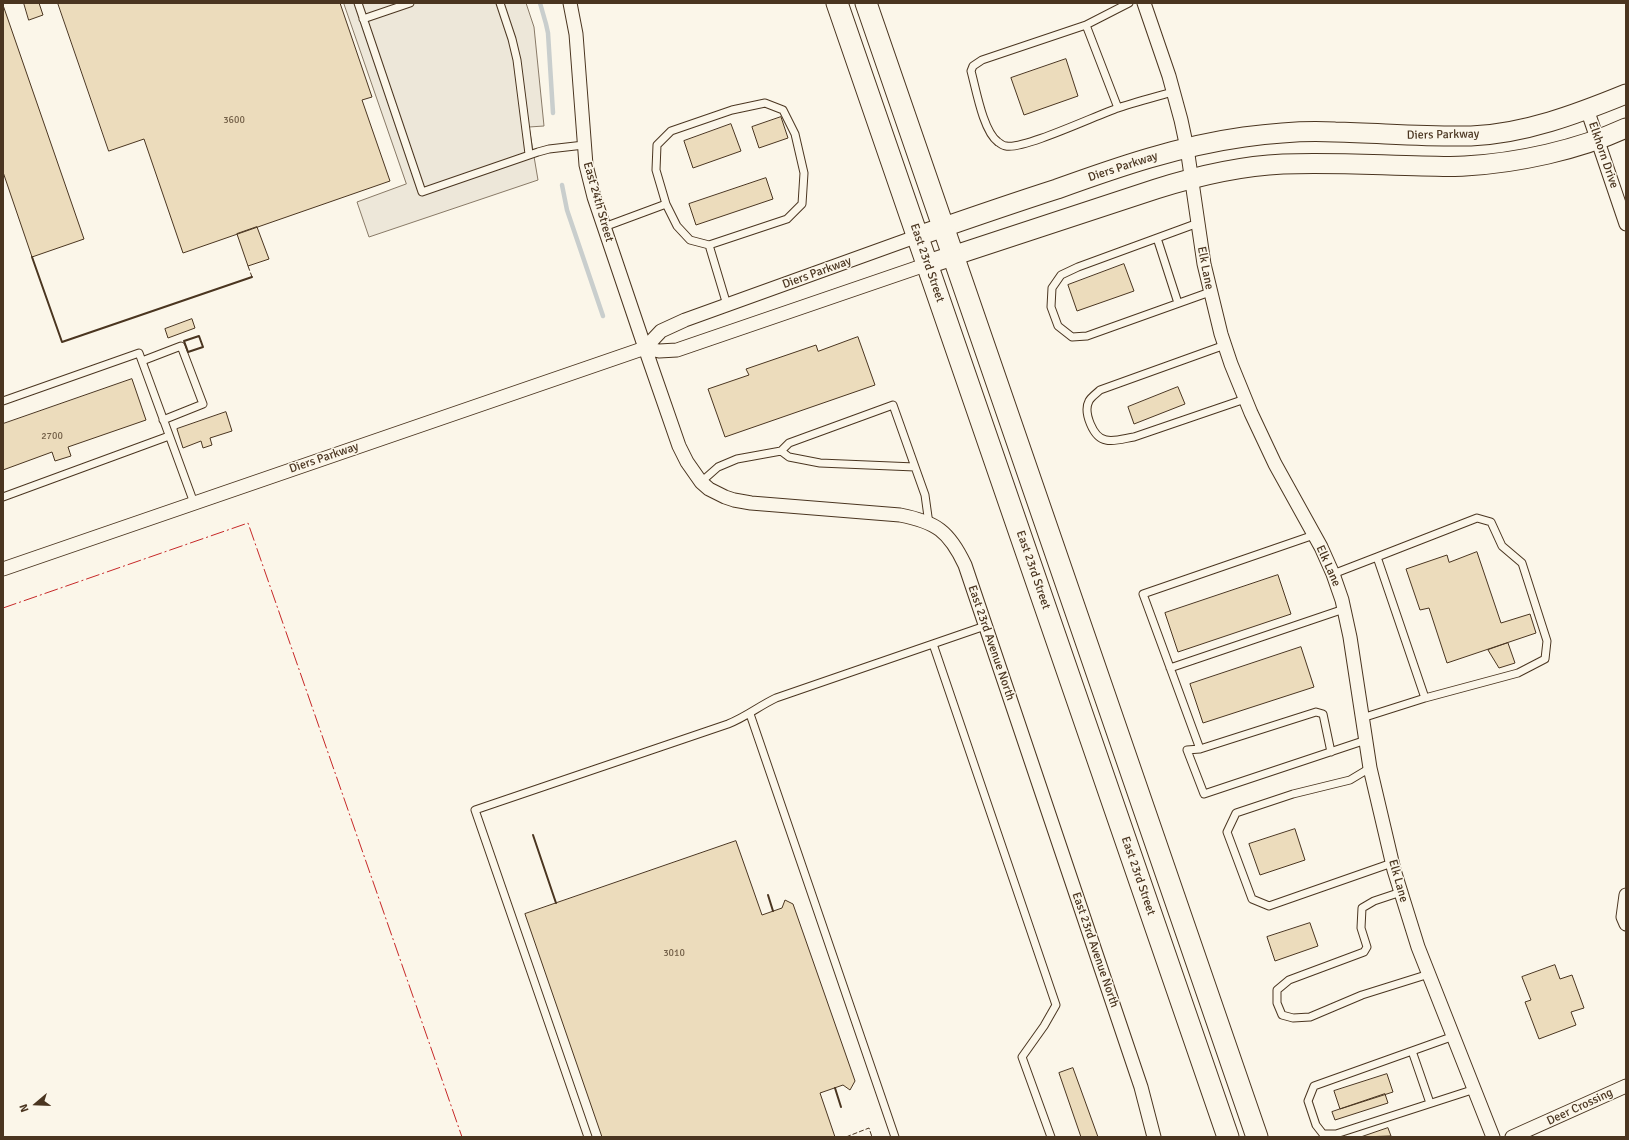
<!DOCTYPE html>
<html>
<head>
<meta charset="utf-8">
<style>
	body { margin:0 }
	#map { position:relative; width:1629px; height:1140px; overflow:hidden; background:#fbf6e9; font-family:Signika,sans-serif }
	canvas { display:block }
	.frame { position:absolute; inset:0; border:4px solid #4a3520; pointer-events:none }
	.north { position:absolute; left:16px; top:1084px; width:40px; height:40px; -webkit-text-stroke:3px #fbf6e9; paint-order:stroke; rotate:251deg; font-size:11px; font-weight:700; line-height:16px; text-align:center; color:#4a3520 }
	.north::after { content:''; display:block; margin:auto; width:14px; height:18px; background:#4a3520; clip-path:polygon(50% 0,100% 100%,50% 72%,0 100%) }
</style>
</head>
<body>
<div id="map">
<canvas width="1629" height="1140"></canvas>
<div class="frame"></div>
<div class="north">N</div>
</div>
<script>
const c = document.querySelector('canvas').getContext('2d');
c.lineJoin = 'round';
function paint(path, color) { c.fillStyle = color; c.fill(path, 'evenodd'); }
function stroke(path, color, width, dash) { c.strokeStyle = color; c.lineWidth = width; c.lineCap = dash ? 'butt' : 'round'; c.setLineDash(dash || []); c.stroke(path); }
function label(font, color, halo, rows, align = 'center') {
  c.font = font + ' Signika,sans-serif'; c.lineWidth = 3; c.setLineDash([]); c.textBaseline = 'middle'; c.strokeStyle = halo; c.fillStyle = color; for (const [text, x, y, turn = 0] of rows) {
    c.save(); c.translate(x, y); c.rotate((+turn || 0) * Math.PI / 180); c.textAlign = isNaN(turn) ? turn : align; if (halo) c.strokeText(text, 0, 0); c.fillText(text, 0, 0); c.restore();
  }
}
const parking = new Path2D(`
	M344 3H526L534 27 544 126 529 127 538 180 369 237 357 202 406 184Z`);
const stream = new Path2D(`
	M540 3 546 24 548 33 553 113
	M562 185 567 210 603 316`);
const building = new Path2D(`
	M24 3H39L43 15 29 20Z
	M58 3H340L372 97 362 100 390 181 183 253 144 139 109 151Z
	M3 5 84 239 32 257 3 172Z
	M1066 59 1078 96 1024 115 1011 78Z
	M781 117 788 138 759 148 752 127Z
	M731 124 741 151 693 168 684 141Z
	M766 178 773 199 696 225 689 204Z
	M257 227 269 259 248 266 237 234Z
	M1124 264 1134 291 1077 311 1068 285Z
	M192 319 195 328 168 338 165 329Z
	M858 337 875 385 725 437 708 389 749 375 746 369 816 345 818 351Z
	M132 379 146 420 68 447 71 456 55 461 52 452 3 470V424Z
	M1178 387 1185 404 1134 424 1128 407Z
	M226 412 232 431 210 438 212 445 203 448 201 441 183 448 177 429Z
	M1477 552 1501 623 1530 614 1536 633 1447 663 1429 608 1420 610 1406 569 1447 555 1449 562Z
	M1278 575 1291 614 1178 652 1165 613Z
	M1508 643 1515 663 1499 668 1488 650Z
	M1301 647 1314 687 1203 723 1190 684Z
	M1295 829 1305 860 1260 875 1249 844Z
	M736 841 762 915 782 908 785 900 793 904 855 1081 850 1090 843 1085 820 1093 835 1137H602L525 914Z
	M1310 923 1318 946 1275 961 1267 937Z
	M1555 965 1560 979 1572 975 1584 1008 1571 1012 1576 1025 1539 1039 1525 1002 1531 1000 1522 977Z
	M1073 1068 1098 1137H1081L1059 1073Z
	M1387 1074 1393 1092 1340 1109 1334 1091Z
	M1385 1094 1388 1103 1335 1120 1332 1112Z
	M1388 1128 1391 1136 1361 1137Z`);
const service = new Path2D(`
	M358 3 422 192 538 152 549 149 584 145
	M500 3 512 39 517 60 529 154
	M1129 3 1086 25 982 60 973 66 971 71C976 89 983 131 998 142 1000 143 1003 146 1006 146 1023 150 1097 115 1118 108 1136 102 1155 97 1173 92
	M363 19 410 3
	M1086 25 1118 108
	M1198 223 1078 267 1061 275 1052 288 1051 307 1058 326 1072 337 1087 336 1210 292
	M604 227 666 204
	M1157 238 1178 303
	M709 245 690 240 677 226 666 204 656 170 657 145 671 131 732 110 765 103 783 110 795 134 804 173 802 204 787 219 709 245 727 305
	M1225 345 1100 390C1097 393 1091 397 1089 401 1083 412 1093 438 1106 440 1115 442 1126 438 1134 437L1245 399
	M142 361 181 346 203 404 163 420
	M3 401 139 353 194 503
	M781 451 789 457 820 463 915 467
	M701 482 718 467 737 459 781 451 789 443 893 405 925 495 929 524
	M3 497 169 436
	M1314 535 1143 594 1200 749 1187 750 1204 794 1366 740
	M1377 557 1477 518 1491 522 1502 546 1522 563 1547 641 1545 659 1518 673 1425 698
	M1333 574 1377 557 1425 698 1362 718
	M933 644 1056 1005 1044 1026 1022 1057 1051 1137
	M1170 668 1344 609
	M750 714 895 1137
	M1200 749 1316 712 1323 714 1331 752
	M1370 768 1350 780 1293 794 1236 813 1227 832 1252 899 1269 906 1392 863
	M1401 892 1374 901 1362 908 1361 928 1367 947 1364 952 1289 980 1277 990V1003L1282 1015 1293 1018 1310 1017 1362 995 1429 974
	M1454 1036 1314 1086 1308 1101 1316 1125 1323 1134H1336L1475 1089
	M1412 1051 1430 1103
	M588 1137 475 810 728 724C746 717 759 706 776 698L985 626`);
const minor = new Path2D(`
	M570 3 576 34 586 165 594 197 645 348 679 446 687 462 701 482 709 489 725 497 734 500 751 503 900 515C936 522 949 531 965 565L1141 1087 1154 1137
	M1144 3 1169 76 1181 120 1187 148 1204 264 1221 334 1231 364 1251 413 1275 464 1321 547 1333 574 1342 600 1350 637 1370 768 1394 870 1418 947 1493 1137
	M1587 109 1626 224
	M645 348 661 331 685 320 918 236
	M3 569 645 348 659 351 677 350 928 264
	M1626 895 1623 917 1626 924
	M1512 1137 1626 1086`);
const secondary = new Path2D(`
	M918 236C964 220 1010 204 1057 189 1118 167 1179 146 1244 137 1273 133 1305 130 1335 132 1380 133 1425 137 1471 136 1524 134 1577 114 1626 94
	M928 264 1156 189C1197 176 1240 166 1283 164 1329 162 1376 165 1422 166 1436 166 1451 167 1465 166 1518 163 1578 150 1626 128`);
const primary = new Path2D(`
	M837 3 1228 1137
	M866 3 1257 1137`);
const fence = new Path2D(`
	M248 266 252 277
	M846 1137 869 1128 872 1137`);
const wall = new Path2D(`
	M32 257 62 342 252 277
	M199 336 203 347 188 352 184 341Z
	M533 835 556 903
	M768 895 773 911
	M835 1088 841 1107`);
const power = new Path2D(`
	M3 608 248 523 462 1137`);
const numberNames = [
	["3600",234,120],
	["2700",52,436],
	["3010",674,953]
];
const streetNames = [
	["Diers Parkway",1443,135,-1],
	["Elkhorn Drive",1603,155,71],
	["Diers Parkway",1123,167,-18],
	["East 24th Street",598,202,74],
	["East 23rd Street",927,263,71],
	["Elk Lane",1205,268,79],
	["Diers Parkway",817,273,-20],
	["Diers Parkway",324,458,-19],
	["Elk Lane",1328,566,66],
	["East 23rd Street",1033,570,71],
	["East 23rd Avenue North",991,643,71],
	["East 23rd Street",1138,876,71],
	["Elk Lane",1398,881,74],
	["East 23rd Avenue North",1095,950,71],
	["Deer Crossing",1580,1107,-25]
];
paint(parking, '#ede7d9');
stroke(parking, '#887966', 1);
stroke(stream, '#c9cecd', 4.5);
paint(building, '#ecdcbc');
stroke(building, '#4a3520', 1);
stroke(service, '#4a3520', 9);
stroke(minor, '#4a3520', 15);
stroke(secondary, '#4a3520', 21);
stroke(primary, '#4a3520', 23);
stroke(service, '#fbf6e9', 7);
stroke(minor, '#fbf6e9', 13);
stroke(secondary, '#fbf6e9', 19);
stroke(primary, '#fbf6e9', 21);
stroke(fence, '#4a3520', 1, [5, 2]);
stroke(wall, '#4a3520', 2);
stroke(power, '#c62828', 1, [14, 3, 2, 3]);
label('10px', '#725f47', null, numberNames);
label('12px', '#4a3520', '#fbf6e9', streetNames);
</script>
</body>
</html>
